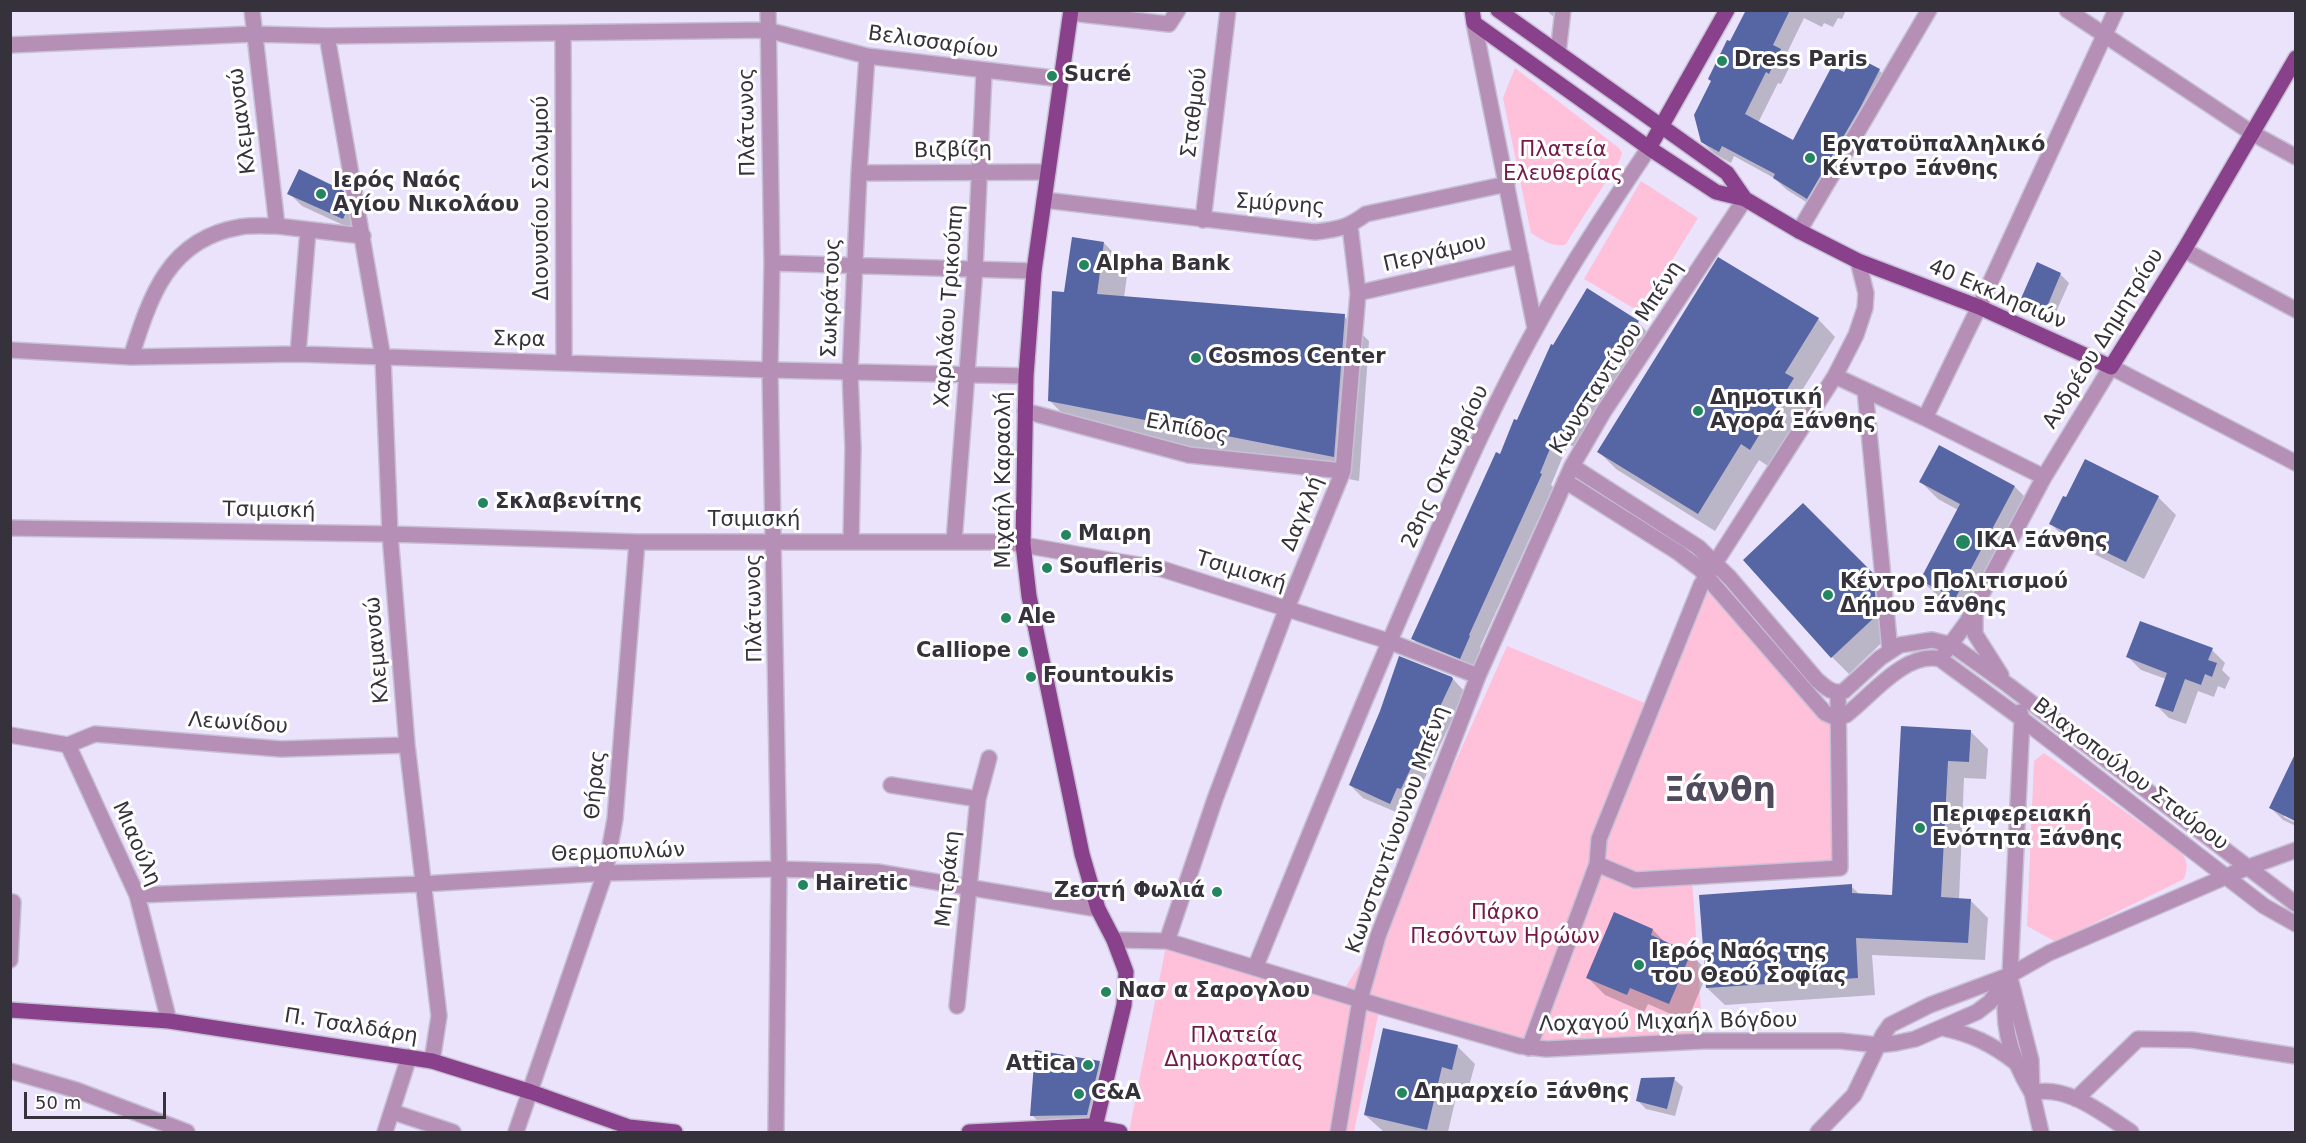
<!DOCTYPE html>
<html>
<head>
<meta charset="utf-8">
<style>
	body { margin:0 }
	#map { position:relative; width:2306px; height:1143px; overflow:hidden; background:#eae3fb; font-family:"DejaVu Sans",sans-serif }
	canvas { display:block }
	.frame { position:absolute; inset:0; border:12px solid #35323b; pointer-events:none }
	.scale { position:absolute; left:24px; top:1092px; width:142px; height:27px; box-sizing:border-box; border:3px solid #35323b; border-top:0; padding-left:8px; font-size:18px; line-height:21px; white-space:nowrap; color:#35323b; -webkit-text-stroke:4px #fff; paint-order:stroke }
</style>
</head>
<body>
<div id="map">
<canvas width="2306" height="1143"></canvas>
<div class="frame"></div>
<div class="scale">50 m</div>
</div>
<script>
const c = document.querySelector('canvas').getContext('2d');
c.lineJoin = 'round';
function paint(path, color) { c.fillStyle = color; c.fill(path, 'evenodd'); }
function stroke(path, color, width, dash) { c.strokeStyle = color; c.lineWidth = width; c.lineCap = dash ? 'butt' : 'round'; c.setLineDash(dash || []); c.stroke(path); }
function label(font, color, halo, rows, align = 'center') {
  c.font = font + ' "DejaVu Sans",sans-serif'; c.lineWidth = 6; c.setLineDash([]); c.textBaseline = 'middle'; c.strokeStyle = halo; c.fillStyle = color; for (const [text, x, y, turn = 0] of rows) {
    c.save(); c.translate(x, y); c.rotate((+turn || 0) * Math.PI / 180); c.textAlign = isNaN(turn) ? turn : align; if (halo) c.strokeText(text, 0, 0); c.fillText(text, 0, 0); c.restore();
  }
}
const green = new Path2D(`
	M1515 68 1619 148 1622 153 1620 160 1565 245C1552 247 1542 240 1531 233L1503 98Z
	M1641 181 1698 218 1640 312 1584 279Z
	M1707 575 1833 717 1840 868 1692 877 1703 1041 1529 1048 1380 1006 1354 1132H1129L1167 941 1341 994 1378 936 1507 646 1652 706Z
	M2044 753 2181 852C2188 861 2188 868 2184 879L2056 942 2027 926 2034 761Z`);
const shadow = new Path2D(`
	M1546 10H1557L1556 19Z
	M1747 10H1846L1842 19 1838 18 1833 27 1824 23 1822 27 1804 18 1786 55 1792 62 1781 84 1778 83 1758 123 1793 142 1845 74 1879 70 1891 82 1819 210 1787 190 1774 178 1734 156 1731 163 1715 154 1702 142 1731 43Z
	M343 192 356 205V231L302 206 289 193Z
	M1104 243 1128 268 1124 298 1344 316 1369 341 1359 481 1075 426 1050 401 1065 293Z
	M2037 264 2061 275 2069 283 2052 321 2029 311 2021 302Z
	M1818 319 1835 337 1803 389 1811 397 1768 466 1759 460 1715 531 1616 469 1599 452Z
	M1638 322 1649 334 1574 447 1568 444 1551 485 1553 487 1480 647 1481 648 1472 669 1424 651 1413 639 1518 422Z
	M1921 482 2015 487 2032 504 1973 615 1939 597 1921 580 1958 510 1938 499Z
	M2158 497 2176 515 2144 579 2068 541 2051 524Z
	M1803 505 1890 592 1893 632 1849 674 1832 657Z
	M2212 650 2225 663 2222 670 2230 678 2225 689 2218 686 2214 697 2198 691 2186 724 2169 718 2156 705 2166 679 2141 670 2128 657Z
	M1452 678 1465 692 1414 801 1410 799 1403 815 1363 798 1350 785 1381 712Z
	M1903 728 1971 732 1988 749 1986 779 1964 778 1959 900H1970L1988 918 1985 960 1872 955 1875 995 1725 1005 1707 988V974L1687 1021 1648 1004 1644 1012 1605 995 1587 977 1653 930 1666 943 1690 954 1706 969 1851 886 1860 895 1893 896Z
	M2290 768 2296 771V819L2284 814V817L2296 823V826L2283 820 2270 807Z
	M1457 1046 1475 1064 1469 1086 1459 1084 1448 1132H1384L1365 1115Z
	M1099 1062 1112 1075 1100 1128H1045L1032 1115Z
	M1674 1079 1683 1087 1675 1116 1646 1109 1638 1101Z`);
const building = new Path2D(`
	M1746 10H1790L1773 45 1781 49 1769 74 1766 72 1745 114 1793 140 1832 66 1844 72 1853 55 1880 69 1860 108 1807 199 1773 178 1775 174 1722 146 1719 152 1701 142 1694 115 1711 81 1708 79 1727 40 1730 41Z
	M299 169 344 191 347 210 343 219 287 194Z
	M1072 237 1104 242 1097 294 1345 314 1334 457 1048 401 1052 291 1064 292Z
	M1718 257 1819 318 1785 373 1794 378 1750 450 1741 444 1698 514 1597 452Z
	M2037 262 2061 273 2044 314 2019 303Z
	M1587 288 1639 321 1562 436 1556 434 1540 473 1542 474 1469 635 1470 636 1460 659 1411 639 1496 452 1500 454 1514 419 1517 420 1551 344 1553 345Z
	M1939 445 2015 486 1955 599 1920 580 1960 504 1919 482Z
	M2085 459 2159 496 2126 562 2049 524 2063 496 2066 497Z
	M1803 503 1873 573 1877 615 1831 658 1743 560Z
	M2140 621 2213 648 2208 660 2217 663 2212 677 2205 674 2201 685 2185 679 2173 712 2155 706 2167 673 2126 657Z
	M1399 656 1452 677 1453 679 1401 789 1397 788 1390 804 1349 785 1380 711Z
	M1901 726 1971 730 1969 762 1948 761 1941 897 1971 899 1968 943 1856 938 1858 978 1706 988 1699 895 1852 884V893L1892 895Z
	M2295 754V821L2269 808Z
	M1614 912 1653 929 1651 935 1691 953 1669 1004 1630 988 1627 995 1586 978Z
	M1383 1028 1458 1045 1452 1070 1442 1067 1427 1130 1364 1115Z
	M1035 1050 1100 1061 1087 1115 1030 1116Z
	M1675 1077 1667 1109 1636 1101 1641 1078Z`);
const minor = new Path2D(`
	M252 10 277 226 363 236
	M768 10 772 263 770 370 779 869 776 1132
	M2067 10 2252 133 2296 157
	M1071 13 1169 24 1178 10
	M1474 23 1535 328
	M563 33 564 362
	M327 36 383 358 390 534 407 745 439 1016 432 1061
	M10 45 254 34 327 36 767 30 867 56 1061 79
	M1558 53 1563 10
	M859 173 1048 172
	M1044 200 1315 232C1339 229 1347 228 1366 214L1507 184
	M1203 220 1228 10
	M1799 231 1929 10
	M2184 250 2296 310
	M772 263 1034 271
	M1358 293 1521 256
	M10 350 131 357 298 354 770 370 1026 376
	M298 354 308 230
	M131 357C150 297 168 239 240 227 252 225 265 226 277 226
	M1835 376 1925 418 2044 477
	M1865 390 1890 651
	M1025 411 1189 455 1343 471
	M1925 418 1979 307 2116 10
	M1572 466 1698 547 1730 578 1817 680C1825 687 1833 695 1844 691L1880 658 1900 645 1932 640 1952 645 2008 685 2296 904
	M1565 481 1679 553 1700 569 1825 713 1836 718 1846 715C1871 696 1905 651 1940 659L2022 719 2264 906 2296 924
	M10 528 390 534 637 542H1006L1162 569 1388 641 1478 676
	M851 542 853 448 850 372 859 173 867 56
	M954 542 975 268 984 72
	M1975 610V634L2001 675
	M1945 652 1967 622 2044 477 2111 367 2296 463
	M2020 712 2022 719 2010 975C1998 1018 2009 1055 2032 1093
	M10 735 68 745 137 895 169 1021
	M68 745 95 734 281 749 407 745
	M891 785 978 799
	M1597 864 1635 880 1840 868 1838 693
	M137 895 422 884 605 873 779 869 877 872 1098 909
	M1114 940 1167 941 1380 1006 1520 1046 1546 1049 1703 1041H1841L1878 1045 1896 1043 1915 1039 1977 1012 1990 1002 2010 975
	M1167 941 1215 799 1287 608 1343 471 1358 293 1350 226
	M10 960 13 902
	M1255 968C1312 829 1367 690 1428 553 1462 476 1496 399 1537 326 1571 264 1610 206 1649 148
	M2010 978 2031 1060 2032 1093 2041 1132
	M957 1006 978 799 989 758
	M1942 1028C1971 1034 1992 1044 2015 1062
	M1529 1048 1597 864 1599 839 1701 585 1835 376 1856 335 1865 308 1866 293 1858 261
	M10 1071 76 1090 187 1132
	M2032 1093C2066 1083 2104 1115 2131 1132
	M2076 1099 2138 1039 2192 1040 2296 1056
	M393 1112 453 1132
	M385 1132 409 1057
	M516 1132 605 873 615 819 637 542
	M1338 1132 1360 1000 1378 936 1478 676 1572 466 1604 411 1745 199
	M1818 1132 1854 1095 1883 1035 1890 1025 1930 1005 2010 975 2049 953 2246 868 2296 850`);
const major = new Path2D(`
	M1071 10 1034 271 1026 376 1023 544 1029 596 1082 854 1098 909 1114 940 1126 972 1124 1005 1095 1127
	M1472 10 1474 23 1649 148 1716 192 1745 199 1799 231 1858 261 1979 307 2111 367 2184 250 2296 58
	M1498 10 1727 173 1745 199
	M1649 148 1727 10
	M10 1010 169 1021 432 1061 531 1092 629 1127 675 1132
	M969 1132 1087 1126 1120 1132`);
const markers = [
	[1722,61,6,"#248660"],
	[1052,76,6,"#248660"],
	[1810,158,6,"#248660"],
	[321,194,6,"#248660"],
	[1084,265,6,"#248660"],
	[1196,358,6,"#248660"],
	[1698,411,6,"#248660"],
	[483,503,6,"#248660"],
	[1066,535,6,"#248660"],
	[1963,542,8,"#248660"],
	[1047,568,6,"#248660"],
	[1828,595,6,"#248660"],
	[1006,618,6,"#248660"],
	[1023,652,6,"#248660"],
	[1031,677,6,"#248660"],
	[1920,828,6,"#248660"],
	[803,885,6,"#248660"],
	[1217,892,6,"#248660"],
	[1639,965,6,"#248660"],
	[1106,992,6,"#248660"],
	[1088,1065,6,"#248660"],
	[1402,1093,6,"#248660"],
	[1079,1094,6,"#248660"]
];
const streetNames = [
	["Βελισσαρίου",933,43,8],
	["Σταθμού",1195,113,-83],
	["Κλεμανσώ",243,121,-97],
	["Πλάτωνος",748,122,-91],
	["Βιζβίζη",953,151,-1],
	["Διονυσίου Σολωμού",543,198,-90],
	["Σμύρνης",1280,205,4],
	["Περγάμου",1435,254,-13],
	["40 Εκκλησιών",1997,295,23],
	["Σωκράτους",832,298,-88],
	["Χαριλάου Τρικούπη",950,306,-86],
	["Ανδρέου Δημητρίου",2104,339,-58],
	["Σκρα",519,340,1],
	["Κωνσταντίνου Μπένη",1617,358,-57],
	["Ελπίδος",1187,429,11],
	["28ης Οκτωβρίου",1446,467,-65],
	["Μιχαήλ Καραολή",1005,480,-90],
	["Τσιμισκή",269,511,1],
	["Δαγκλή",1303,514,-68],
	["Τσιμισκή",754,521],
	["Τσιμισκή",1241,572,17],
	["Πλάτωνος",755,608,-91],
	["Κλεμανσώ",378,650,-95],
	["Λεωνίδου",238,724,4],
	["Βλαχοπούλου Σταύρου",2130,775,37],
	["Θήρας",596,785,-85],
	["Κωνσταντίνουνου Μπένη",1398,830,-70],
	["Μιαούλη",136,844,66],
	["Θερμοπυλών",618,853,-2],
	["Μητράκη",949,879,-84],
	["Λοχαγού Μιχαήλ Βόγδου",1668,1023,-1],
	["Π. Τσαλδάρη",351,1027,9]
];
const poiNames = [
	["Dress Paris",1734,61],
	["Sucré",1064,76],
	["Εργατοϋπαλληλικό",1822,146],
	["Κέντρο Ξάνθης",1822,170],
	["Ιερός Ναός",333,182],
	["Αγίου Νικολάου",333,206],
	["Alpha Bank",1096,265],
	["Cosmos Center",1208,358],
	["Δημοτική",1710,399],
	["Αγορά Ξάνθης",1710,423],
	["Σκλαβενίτης",495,503],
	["Μαιρη",1078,535],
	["ΙΚΑ Ξάνθης",1976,542],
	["Soufleris",1059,568],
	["Κέντρο Πολιτισμού",1840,583],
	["Δήμου Ξάνθης",1840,607],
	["Ale",1018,618],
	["Calliope",1011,652,"right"],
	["Fountoukis",1043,677],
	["Περιφερειακή",1932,816],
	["Ενότητα Ξάνθης",1932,840],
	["Hairetic",815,885],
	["Ζεστή Φωλιά",1205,892,"right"],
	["Ιερός Ναός της",1651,953],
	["του Θεού Σοφίας",1651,977],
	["Νασ α Σαρογλου",1118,992],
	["Attica",1076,1065,"right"],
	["Δημαρχείο Ξάνθης",1414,1093],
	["C&A",1091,1094]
];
const parkNames = [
	["Πλατεία",1563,151],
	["Ελευθερίας",1563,175],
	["Πάρκο",1505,914],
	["Πεσόντων Ηρώων",1505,938],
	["Πλατεία",1234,1037],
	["Δημοκρατίας",1234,1061]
];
const townNames = [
	["Ξάνθη",1720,792]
];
paint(green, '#fec1d9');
paint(shadow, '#0003');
paint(building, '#5666a4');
stroke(minor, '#c6c0d5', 18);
stroke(major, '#c6c0d5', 18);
stroke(minor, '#b68fb6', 15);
stroke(major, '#88418a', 15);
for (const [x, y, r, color] of markers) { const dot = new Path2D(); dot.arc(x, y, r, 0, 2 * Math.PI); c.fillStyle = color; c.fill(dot); stroke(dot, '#fff', 2); }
label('21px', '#35323b', '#fff', streetNames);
label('bold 21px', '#35323b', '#fff', poiNames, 'left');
label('21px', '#731a48', '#fff', parkNames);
label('bold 33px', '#504a5d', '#fff', townNames);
</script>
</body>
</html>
